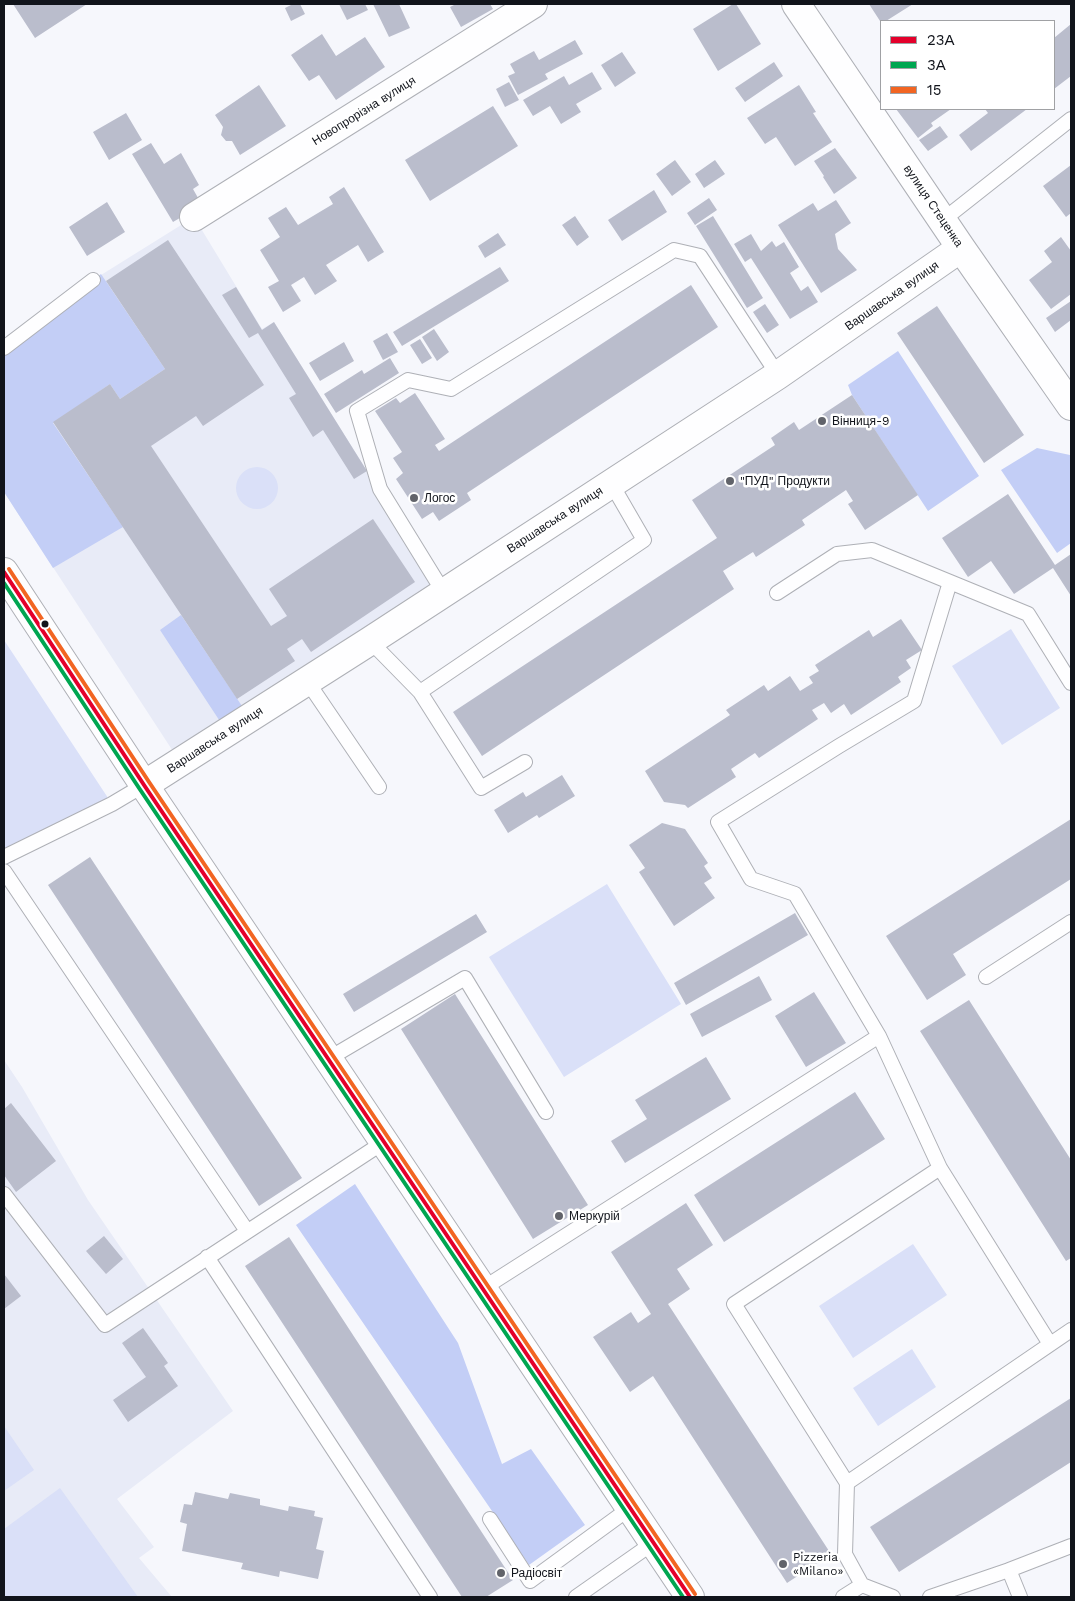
<!DOCTYPE html>
<html>
<head>
<meta charset="utf-8">
<style>
	body { margin:0 }
	#map { position:relative; width:1075px; height:1601px; overflow:hidden; background:#f6f7fc; font-family:"Work Sans",sans-serif }
	canvas { display:block }
	.frame { position:absolute; inset:0; border:5px solid #11141b; pointer-events:none }
	.legend { position:absolute; left:880px; top:20px; width:175px; height:90px; box-sizing:border-box; background:#fff; border:1px solid #a0a1a4; margin:0; padding:6px 9px; list-style:none; font-size:15px; color:#11141b }
	.legend li { display:flex; align-items:center; gap:10px; height:25px }
	.legend b { width:25px; border:1px solid #a0a1a4 }
</style>
</head>
<body>
<div id="map">
<canvas width="1075" height="1601"></canvas>
<div class="frame"></div>
<ul class="legend">
<li><b style="height:6px;background:#e4002b"></b>23А</li>
<li><b style="height:6px;background:#00a651"></b>3А</li>
<li><b style="height:6px;background:#f26522"></b>15</li>
</ul>
</div>
<script>
const c = document.querySelector('canvas').getContext('2d');
c.lineJoin = 'round';
function paint(path, color) { c.fillStyle = color; c.fill(path, 'evenodd'); }
function stroke(path, color, width, dash) { c.strokeStyle = color; c.lineWidth = width; c.lineCap = dash ? 'butt' : 'round'; c.setLineDash(dash || []); c.stroke(path); }
function label(font, color, halo, rows, align = 'center') {
  c.font = font + ' "Work Sans",sans-serif'; c.lineWidth = 5; c.setLineDash([]); c.textBaseline = 'middle'; c.strokeStyle = halo; c.fillStyle = color; for (const [text, x, y, turn = 0] of rows) {
    c.save(); c.translate(x, y); c.rotate((+turn || 0) * Math.PI / 180); c.textAlign = isNaN(turn) ? turn : align; if (halo) c.strokeText(text, 0, 0); c.fillText(text, 0, 0); c.restore();
  }
}
const built = new Path2D(`
	M194 217 262 329 274 322 367 471 380 489 444 593 180 762 4 492 93 280Z
	M4 1060 22 1087 88 1200 233 1411 117 1499 154 1547 139 1558 172 1597H4Z`);
const green = new Path2D(`
	M236 488a21 21 0 1 1 42 0a21 21 0 1 1-42 0Z
	M1011 629 1060 708 1002 745 952 666Z
	M4 640 112 804 4 857Z
	M607 884 681 1004 564 1077 489 957Z
	M913 1244 947 1295 853 1358 819 1306Z
	M912 1349 936 1387 878 1426 853 1388Z
	M4 1426 34 1470 4 1491Z
	M60 1488 138 1597H4V1529Z`);
const forest = new Path2D(`
	M101 274 165 369 120 399 110 384 53 423 123 527 53 568 4 492V348Z
	M898 351 979 476 928 511 852 395 848 385Z
	M1037 448 1070 455 1071 457V543L1057 553 1001 470Z
	M181 615 250 718 227 732 160 630Z
	M355 1184 458 1343 502 1464 531 1449 585 1525 529 1565 296 1225Z`);
const building = new Path2D(`
	M13 4H87L35 38Z
	M293 4H300L305 14 291 21 285 8Z
	M339 4H365L368 10 347 20Z
	M373 4H399L410 28 389 37Z
	M456 4H490L493 9 461 27 450 7Z
	M733 4H736L761 44 718 71 693 29Z
	M869 4H913L886 21H880Z
	M1071 24V76L1054 89V38Z
	M322 34 336 56 365 37 385 67 336 100 319 75 309 81 291 55Z
	M575 40 583 54 545 74 548 79 518 95 508 76 515 73 510 64 534 51 539 60Z
	M622 52 636 73 615 87 601 65Z
	M774 62 783 76 745 102 735 88Z
	M592 72 602 89 576 104 581 112 561 124 550 106 533 116 523 100 564 76 569 85Z
	M509 82 519 100 505 107 496 89Z
	M259 85 286 126 240 155 232 141H226L221 135 223 127 215 115Z
	M799 85 816 112 813 113 832 142 795 166 776 137 765 144 747 118Z
	M493 106 518 146 430 201 405 160Z
	M896 109H951L931 123 933 126 918 138Z
	M985 109H1027L971 151 959 135 988 113Z
	M126 113 142 140 109 160 93 132Z
	M940 126 948 137 928 151 919 140Z
	M151 143 164 164 181 153 199 185 193 189 202 205 173 222 132 154Z
	M835 148 857 178 834 194 823 177 824 176 814 161Z
	M675 160 691 182 672 196 656 174Z
	M715 160 725 174 704 188 695 174Z
	M1071 165V213L1066 217 1043 186Z
	M344 187 384 252 368 262 358 245 326 265 337 281 315 295 304 277 291 285 301 301 283 312 268 287 279 281 260 250 280 237 268 218 286 207 298 225 333 204 329 197Z
	M654 190 667 212 622 241 608 220Z
	M709 198 717 210 695 225 687 213Z
	M836 200 851 223 835 234 838 249 857 270 821 293 778 225 813 203 818 211Z
	M107 202 125 232 87 256 69 227Z
	M575 216 589 237 577 246 562 225Z
	M713 216 763 298 747 308 696 226Z
	M498 233 506 245 485 258 478 246Z
	M751 234 761 251 772 241 776 247 784 242 799 267 790 273 801 291 808 286 818 302 790 319 751 258 745 262 734 244Z
	M1061 237 1071 251V294L1051 309 1029 280 1052 262 1044 251Z
	M168 240 264 385 203 426 196 416 151 446 271 626 287 616 269 589 373 519 415 582 311 652 302 639 287 649 295 661 237 699 53 422 110 384 120 399 165 369 106 281Z
	M500 267 509 281 402 346 393 332Z
	M691 285 718 327 467 493 471 500 439 521 433 512 422 519 396 479 403 473 393 458 402 452 375 411 396 398 400 403 415 393 445 439 435 445 439 451Z
	M236 287 262 330 274 322 367 471 354 479 323 430 313 437 289 398 296 394 258 333 249 338 222 295Z
	M1071 301V320L1055 332 1046 318Z
	M765 304 779 325 767 333 753 312Z
	M937 306 1024 435 984 463 897 333Z
	M434 329 449 352 437 361 422 337Z
	M387 333 398 352 383 360 373 341Z
	M420 339 432 358 422 364 410 345Z
	M344 342 354 361 320 381 309 363Z
	M390 358 399 373 336 413 324 394 362 370 364 374Z
	M852 395 918 495 865 530 848 504 853 501 846 490 802 520 805 525 756 557 753 552 723 571 734 589 482 756 453 712 717 538 692 500 775 445 771 438 794 422 799 430Z
	M1008 494 1055 565 1071 554V596L1053 568 1014 594 991 561 968 577 942 538Z
	M901 619 922 650 906 660 911 668 898 677 901 682 851 715 844 704 831 713 824 703 812 710 818 719 759 758 755 753 731 769 736 777 688 808 685 805 664 802 645 771 730 715 726 710 764 685 768 691 790 676 800 691 813 683 809 677 819 671 815 665 869 630 873 637Z
	M562 775 575 796 539 818 537 815 508 833 494 810 523 792 526 797Z
	M1071 819V879L953 954 966 975 927 1000 886 936Z
	M662 823 685 829 708 863 704 866 712 878 704 883 715 898 674 926 639 872 645 868 629 845Z
	M90 857 302 1178 259 1206 48 885Z
	M795 913 808 935 686 1005 674 983Z
	M476 914 487 932 354 1012 343 994Z
	M759 976 772 1000 702 1037 690 1014Z
	M814 992 846 1043 806 1067 775 1016Z
	M455 994 588 1205 533 1239 401 1029Z
	M969 1000 1071 1160V1258L1066 1261 920 1031Z
	M706 1057 731 1099 625 1163 611 1141 647 1119 635 1100Z
	M855 1092 885 1139 724 1242 694 1195Z
	M11 1103 56 1161 16 1192 4 1175V1109Z
	M686 1203 713 1245 677 1269 690 1289 668 1304 831 1554 787 1583 653 1376 630 1392 593 1337 631 1312 638 1323 651 1314 611 1252Z
	M104 1236 123 1259 106 1274 86 1251Z
	M289 1237 513 1580 486 1597H462L245 1266Z
	M4 1274 21 1296 4 1309Z
	M143 1328 168 1363 164 1366 178 1386 128 1422 113 1400 146 1377 122 1343Z
	M1071 1398V1462L899 1572 870 1527Z
	M195 1492 228 1499 230 1493 260 1499V1505L288 1511 289 1506 315 1511 314 1516 323 1518 316 1549 324 1551 318 1579 280 1571 279 1577 241 1569 243 1563 182 1551 187 1524 180 1522 184 1504 192 1505Z`);
const service = new Path2D(`
	M943 220 1071 119
	M4 348 93 280
	M950 582 914 701 839 746 718 822 751 879 795 894 879 1036 940 1168 1050 1344
	M444 593 380 489 357 411 408 380 451 389 674 250 700 256 778 375
	M777 593 837 554 872 550 1028 614 1071 683
	M370 641 420 692 644 540 611 483
	M307 681 379 787
	M420 692 481 788 525 762
	M4 857 112 804 144 785
	M4 871 247 1231
	M986 977 1071 922
	M328 1059 465 978 546 1112
	M4 1194 105 1325 384 1142
	M207 1257 430 1597
	M482 1289 879 1036
	M847 1483 734 1304 940 1168
	M490 1519 530 1581 630 1508
	M1009 1570 1020 1597
	M862 1585 893 1597
	M576 1597 653 1543
	M843 1597 862 1585 845 1554 847 1483 1071 1330
	M930 1597 1009 1570 1071 1546`);
const minor = new Path2D(`
	M796 4 961 248 1071 406
	M194 217 533 4
	M144 785 370 641 778 375 961 248`);
const secondary = new Path2D(`
	M4 572 144 785 690 1597`);
const bus1 = new Path2D(`
	M4 572 144 785 690 1597`);
const bus2 = new Path2D(`
	M4 583 139 788 683 1597`);
const bus3 = new Path2D(`
	M9 569 149 782 695 1594`);
const markers = [
	[822,421,5,"#61636a"],
	[730,481,5,"#61636a"],
	[414,498,5,"#61636a"],
	[45,624,4.5,"#11141b"],
	[559,1216,5,"#61636a"],
	[783,1564,5,"#61636a"],
	[501,1573,5,"#61636a"]
];
const streetNames = [
	["Новопрорізна вулиця",364,111,-32],
	["вулиця Стеценка",933,206,56],
	["Варшавська вулиця",892,296,-35],
	["Варшавська вулиця",555,520,-33],
	["Варшавська вулиця",215,740,-33]
];
const poiNames = [
	["Вінниця-9",832,421],
	["\"ПУД\" Продукти",740,481],
	["Логос",424,498],
	["Меркурій",569,1216],
	["Pizzeria",793,1557],
	["«Milano»",793,1571],
	["Радіосвіт",511,1573]
];
paint(built, '#e8ebf7');
paint(green, '#dae0f8');
paint(forest, '#c3cef6');
paint(building, '#babdcc');
stroke(service, '#aeb0b6', 16);
stroke(minor, '#aeb0b6', 30);
stroke(secondary, '#aeb0b6', 30);
stroke(service, '#fefeff', 14);
stroke(minor, '#fefeff', 28);
stroke(secondary, '#fefeff', 28);
stroke(bus1, '#e4002b', 4);
stroke(bus2, '#00a651', 4);
stroke(bus3, '#f26522', 4);
for (const [x, y, r, color] of markers) { const dot = new Path2D(); dot.arc(x, y, r, 0, 2 * Math.PI); c.fillStyle = color; c.fill(dot); stroke(dot, '#fff', 2); }
label('12px', '#11141b', '#fff', streetNames);
label('12px', '#11141b', '#fff', poiNames, 'left');
</script>
</body>
</html>
